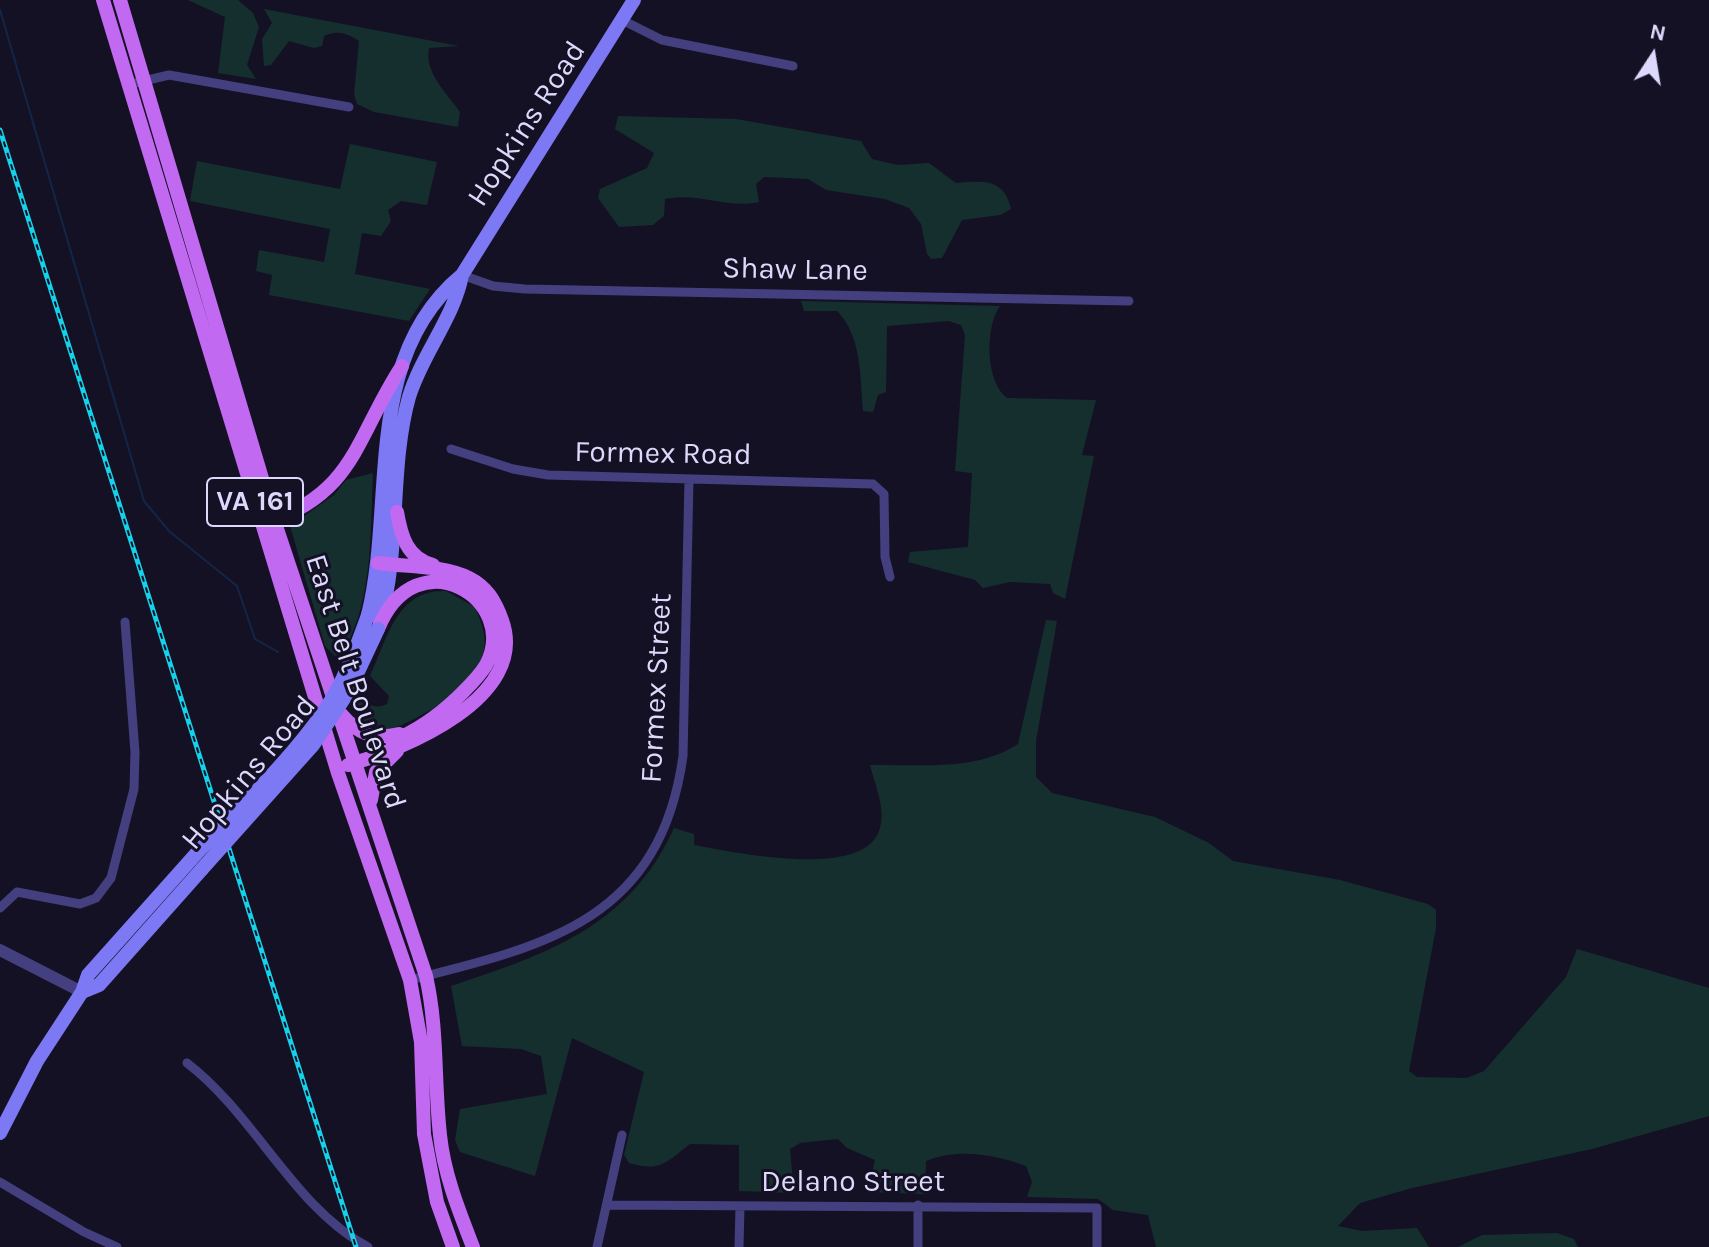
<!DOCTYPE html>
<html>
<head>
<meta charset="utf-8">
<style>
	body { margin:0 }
	#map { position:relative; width:1709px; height:1247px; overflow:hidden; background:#151125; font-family:Karla,sans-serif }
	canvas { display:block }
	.north { position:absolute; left:1613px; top:16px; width:80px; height:80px; -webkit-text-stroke:6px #151125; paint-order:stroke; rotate:12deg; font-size:22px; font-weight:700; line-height:32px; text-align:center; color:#ddd9fc }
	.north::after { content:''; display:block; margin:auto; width:28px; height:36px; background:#ddd9fc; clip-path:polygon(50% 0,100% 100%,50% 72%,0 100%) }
</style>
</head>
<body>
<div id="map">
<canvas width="1709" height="1247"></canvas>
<div class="north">N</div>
</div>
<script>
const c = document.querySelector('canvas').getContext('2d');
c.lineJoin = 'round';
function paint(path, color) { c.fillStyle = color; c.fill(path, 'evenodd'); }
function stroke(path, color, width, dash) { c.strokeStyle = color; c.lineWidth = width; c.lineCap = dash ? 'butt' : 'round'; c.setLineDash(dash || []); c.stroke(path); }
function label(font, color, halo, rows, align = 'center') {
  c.font = font + ' Karla,sans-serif'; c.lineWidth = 6; c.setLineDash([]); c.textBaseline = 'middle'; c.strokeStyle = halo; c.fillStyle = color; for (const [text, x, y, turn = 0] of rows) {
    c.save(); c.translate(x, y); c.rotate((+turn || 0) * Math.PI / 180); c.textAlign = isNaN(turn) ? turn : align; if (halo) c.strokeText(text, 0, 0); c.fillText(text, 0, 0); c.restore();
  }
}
const green = new Path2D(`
	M188 0H238L253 13 259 27 247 65 256 79 218 73 225 17Z
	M264 9 459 46 429 48C424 73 447 93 460 112L458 127 374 112 357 104 354 94 359 41C346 33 338 30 324 36L322 46 314 48 289 41 271 65 264 66 262 39 272 23Z
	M618 116 736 119 861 141 872 159 898 165 929 163 956 183C983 181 1004 178 1011 209L1000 215 962 220 942 258 931 259 927 254 921 224 909 208 885 199 826 190 808 179 764 177 756 184 759 202C728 209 698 192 665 199L664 216 653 225 619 227 598 198 600 189 647 168 654 153 615 129Z
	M350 144 437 162 427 205 401 201 388 210 391 221 381 236 362 233 355 274 430 289 409 321 269 295 272 275 256 271 259 250 324 262 330 229 190 201 197 161 340 189Z
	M801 301 1000 306C985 326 985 382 1007 398L1096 400 1082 455 1094 456 1065 599 1053 593 1050 584 1010 582 983 588 975 580 908 562 910 552 968 547 972 473 955 471 965 335 961 325 949 321 887 326 886 392 878 395 873 412 863 411C860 377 862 336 837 311H804Z
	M373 473C370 532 374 609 338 659L325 646 290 526 334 495 346 480Z
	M446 591 475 607C480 620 487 634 484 649 477 689 421 718 387 731L364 723 353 708 358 697C368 704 375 710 387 704L389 696 370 676C387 640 396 589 446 591Z
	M1046 620 1057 621 1036 741V777L1052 793 1155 817 1209 843 1233 861 1340 880 1428 904 1436 910V928L1409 1071 1417 1077 1467 1078 1484 1071 1566 977 1577 949 1709 988V1116L1592 1149 1412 1188 1360 1203 1338 1226 1362 1231 1417 1228 1429 1247H1156L1148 1215 1113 1210 1098 1199 1027 1197 1032 1182 1026 1166C995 1154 956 1148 926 1161L925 1194 867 1192 875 1160 847 1148 838 1139 800 1143 790 1149 794 1193 739 1191V1145L690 1144C665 1163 661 1172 629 1163L624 1155 644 1072 572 1038 535 1176 460 1152 455 1140 460 1109 547 1094 541 1056 521 1049 462 1046 451 986C547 954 629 927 674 828L694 834V845C732 852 862 880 879 831 887 811 875 785 870 765 920 764 975 772 1018 744Z
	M1557 1233 1574 1239 1578 1247H1458L1482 1235Z`);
const stream = new Path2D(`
	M0 10 144 501 169 531 237 586 255 639 278 652`);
const minor = new Path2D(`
	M624 21 662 40 793 66
	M131 84 169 75 349 107
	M462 275 493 286 525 289 1129 301
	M451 449 513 469 548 475 873 484 884 494 885 557 890 577
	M0 908 17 892 80 904 96 898 111 878 134 789 135 752 125 622
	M410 980C547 946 660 920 683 756L689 479
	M187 1063C255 1115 295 1209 368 1247
	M0 1182 84 1232 117 1247
	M609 1205 1097 1208V1247
	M597 1247 622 1135
	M739 1247 740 1206
	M918 1247V1205`);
const tertiary = new Path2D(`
	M0 950 82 992`);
const secondary = new Path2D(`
	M368 615C396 503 361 358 462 275L634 0
	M380 621C401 547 389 469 409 397 422 354 454 318 462 275
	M82 992 99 985 202 869
	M0 1133 37 1061 82 992 88 975 196 854`);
const primary = new Path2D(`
	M103 0 338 773 410 980 421 1042 424 1134 437 1202 453 1247
	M120 0 277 529 426 976C438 1029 434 1081 440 1135 444 1174 459 1211 473 1247
	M397 512C401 536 407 558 433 565
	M266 523C356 492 355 438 402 366
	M378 629C416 535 521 600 486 665 479 677 468 687 458 697 438 716 417 731 392 741
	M341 714C358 734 373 740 399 734
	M348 765C404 749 530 698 502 620 495 601 487 587 469 578 443 565 406 567 378 563
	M371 800 376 772 397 751`);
const rail = new Path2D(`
	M0 130 356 1247`);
const secondaryBridge = new Path2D(`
	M196 854C239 808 288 763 324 711 344 682 356 648 368 615
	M202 869 313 745 349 691 378 629`);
const shields = [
	[255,502,96]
];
const shieldNames = [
	["VA 161",255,502]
];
const streetNames = [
	["Hopkins Road",527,124,-57],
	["Shaw Lane",795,270,1],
	["Formex Road",663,454,1],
	["East Belt Boulevard",355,682,72],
	["Formex Street",657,688,-87],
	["Hopkins Road",249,773,-50],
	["Delano Street",853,1182]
];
paint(green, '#152f2e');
stroke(stream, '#132648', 2);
stroke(minor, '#444080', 9);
stroke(tertiary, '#444080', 12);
stroke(secondary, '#7d78f4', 14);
stroke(primary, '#c269f2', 14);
stroke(rail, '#15d2eb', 5);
stroke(rail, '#151125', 2, [6]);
stroke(secondaryBridge, '#7d78f4', 14);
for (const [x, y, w] of shields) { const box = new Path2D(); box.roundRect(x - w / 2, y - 24, w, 48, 6); c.fillStyle = '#151125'; c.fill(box); stroke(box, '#ddd9fc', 2); }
label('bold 28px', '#ddd9fc', null, shieldNames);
label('30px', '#ddd9fc', '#151125', streetNames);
</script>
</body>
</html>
